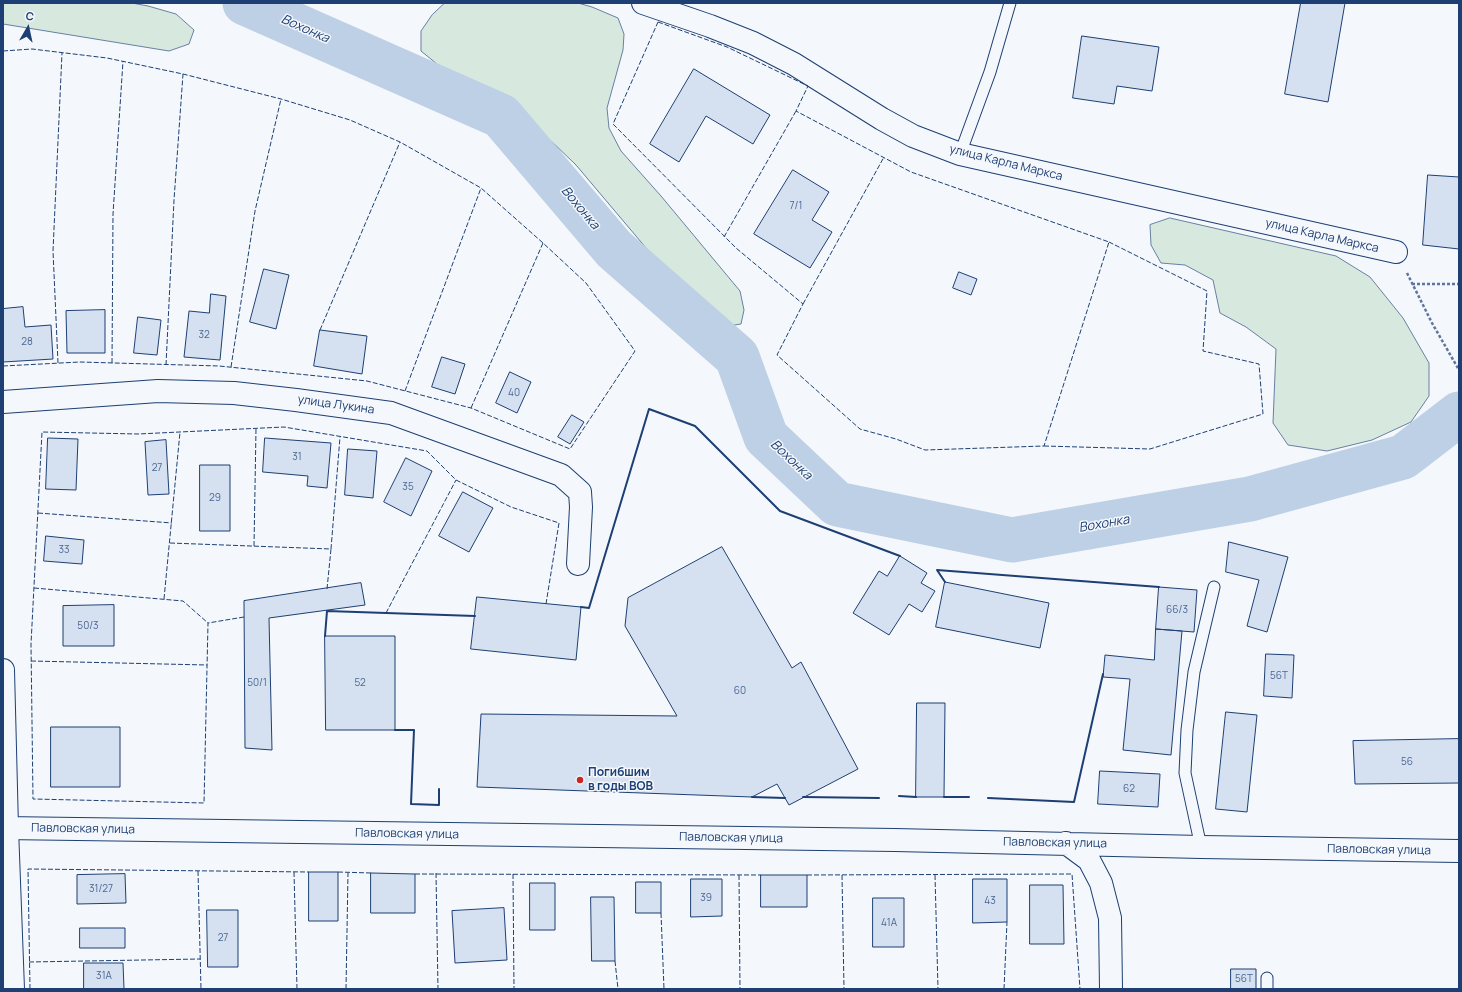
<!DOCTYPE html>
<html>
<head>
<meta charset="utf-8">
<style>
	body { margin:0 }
	#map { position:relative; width:1462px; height:992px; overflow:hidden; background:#f4f7fb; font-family:Manrope,sans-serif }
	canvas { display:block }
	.frame { position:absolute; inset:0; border:4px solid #1d3f73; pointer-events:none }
	.north { position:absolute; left:8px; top:8px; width:40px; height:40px; -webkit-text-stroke:3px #f4f7fb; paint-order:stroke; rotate:9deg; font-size:11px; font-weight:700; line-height:16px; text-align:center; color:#1d3f73 }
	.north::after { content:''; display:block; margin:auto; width:14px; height:18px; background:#1d3f73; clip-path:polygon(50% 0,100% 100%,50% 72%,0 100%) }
</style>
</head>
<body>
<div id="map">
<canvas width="1462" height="992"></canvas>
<div class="frame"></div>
<div class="north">С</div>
</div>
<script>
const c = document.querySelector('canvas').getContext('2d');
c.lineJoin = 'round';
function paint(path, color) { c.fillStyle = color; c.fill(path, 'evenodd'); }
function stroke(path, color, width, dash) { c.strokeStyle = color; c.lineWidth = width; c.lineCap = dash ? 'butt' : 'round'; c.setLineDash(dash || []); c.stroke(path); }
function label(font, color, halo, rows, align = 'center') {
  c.font = font + ' Manrope,sans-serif'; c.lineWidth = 3; c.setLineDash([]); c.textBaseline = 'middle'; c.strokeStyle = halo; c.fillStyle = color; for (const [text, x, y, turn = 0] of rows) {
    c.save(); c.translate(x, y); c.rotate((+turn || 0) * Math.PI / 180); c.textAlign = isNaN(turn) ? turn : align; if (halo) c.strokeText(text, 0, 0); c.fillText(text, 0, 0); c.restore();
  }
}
const green = new Path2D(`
	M3 3H132L148 6 176 14 194 30 189 44 169 51 3 24Z
	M445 3H578L592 7 618 18 624 34 623 50 607 108 609 128 621 151 661 196 740 291 744 310 741 324 722 327 668 274 576 165 522 113 453 77 421 51V31L432 15Z
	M1170 218 1336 256 1370 277 1403 318 1429 363V396L1411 422 1372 440 1327 451 1288 445 1273 423 1276 349 1246 327 1220 313 1213 280 1185 265 1161 263 1151 245 1150 225Z`);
const river = new Path2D(`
	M245 3 501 116 614 249 737 357 766 437 837 504 1012 540 1250 499 1403 457 1459 414`);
const building = new Path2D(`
	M1301 3H1345L1328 102 1285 94Z
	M1082 36 1159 47 1152 91 1117 86 1114 104 1073 98Z
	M694 69 770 115 753 144 706 116 679 162 650 144Z
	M793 170 829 192 812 220 832 232 810 268 754 234Z
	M1428 175 1459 177V249L1423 245Z
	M264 269 289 275 276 329 250 322Z
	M959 272 977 279 971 295 953 288Z
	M211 294 226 296 220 360 184 357 189 311 209 313Z
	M23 307 25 327 51 325 53 359 3 362V309Z
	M105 310V353H67L66 311Z
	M138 317 161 320 157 355 134 353Z
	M320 330 367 336 362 374 314 366Z
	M442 357 465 364 455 394 432 387Z
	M510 372 531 382 517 413 496 403Z
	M572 415 584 422 570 444 558 437Z
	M48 438 78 439 76 490 46 489Z
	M265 438 331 443 327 488 307 486 308 476 263 472Z
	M166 440 169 494 148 495 145 442Z
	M348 449 377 451 373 498 345 495Z
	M406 458 432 471 411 516 384 502Z
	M200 465H230V531H200Z
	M463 492 493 508 469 552 439 536Z
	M46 536 84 540 82 564 44 561Z
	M1229 542 1288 557 1267 632 1247 626 1259 580 1226 572Z
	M722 547 792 668 801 662 858 769 789 805 777 784 752 797 477 787 481 714 677 716 625 626 628 598Z
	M900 556 927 573 921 583 935 591 922 612 909 604 889 635 853 613 879 571 887 576Z
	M945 582 1049 603 1040 648 936 627Z
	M361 583 365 605 269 618 272 750 245 748 244 601Z
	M1159 587 1197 590 1194 632 1156 629Z
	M477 597 581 607 576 660 471 649Z
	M114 605V646H63V606Z
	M1156 629 1182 631 1171 755 1123 750 1130 679 1103 677 1105 655 1154 660Z
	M325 636H395V730H326Z
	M1266 654 1294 655 1292 698 1264 696Z
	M917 703H945L944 797H916Z
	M1226 712 1257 715 1247 812 1216 809Z
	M51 727H120V787H51Z
	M1459 739V783L1355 784 1353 741Z
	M1100 771 1160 774 1158 807 1098 804Z
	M309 872H338V921H309Z
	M371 873 415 874V913H371Z
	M125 874 126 903 77 904V875Z
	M761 875H807V907H761Z
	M691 879H722V916L691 917Z
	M973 879H1007V922L973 923Z
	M636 882H661V913H636Z
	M530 883H555V930H530Z
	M1030 885H1063L1064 944H1030Z
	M591 897H614L615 961H592Z
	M873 898H904V947H873Z
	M504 908 507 960 455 963 452 911Z
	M207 910H238V967H208Z
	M80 928H125V948H80Z
	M84 963H123L124 989H84Z
	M1231 969H1256V989H1231Z`);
const path = new Path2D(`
	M1407 273 1432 323 1459 370
	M1412 284H1459`);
const service = new Path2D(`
	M960 154 990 72 1010 3
	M1201 847 1185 773 1187 730 1194 672 1214 587
	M1267 989V978`);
const minor = new Path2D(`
	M643 3 710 26 753 43 794 64 882 119 913 136 960 154 1396 252
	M3 402 158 391 234 393 296 400 391 413 561 475 580 492 581 507 578 564
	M3 670 7 828 13 989
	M3 828 895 840 1201 847 1459 851
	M1066 843 1089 860 1101 883 1110 918 1111 989`);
const fence = new Path2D(`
	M658 22 727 47 808 86 796 111 911 172 1109 242 1044 446 925 450 896 439 860 429 777 355 803 304 736 248 613 124Z
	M3 51 32 49 107 58 183 74 281 99 350 120 400 142 481 188 543 243 586 283 635 351 570 449 471 408 367 381 219 366 80 362 3 366
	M724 237 796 111
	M803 304 884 157
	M320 330 400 142
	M58 363 53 251 62 53
	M112 363 113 214 123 61
	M166 365 174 200 183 74
	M231 367 255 211 281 99
	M405 391 481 188
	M471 408 543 243
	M1044 446 1150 449 1263 414 1259 364 1203 351 1207 291 1109 242
	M38 513 172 523
	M170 543 331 549 340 437
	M254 546 256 429
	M34 588 183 601 208 623
	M327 589 331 549
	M164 599 180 432
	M386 613 456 480
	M244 617 208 623 204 803 33 799 31 644 42 432 138 434 284 427 427 451 456 480 511 507 559 523 546 604
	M31 661 207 665
	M198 871 201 989
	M294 872 297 989
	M338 872 371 873
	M436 873 438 989
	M415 874 761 875
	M513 874 514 989
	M739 875 740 989
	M807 875 1072 874 1080 989
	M842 875 844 989
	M935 875 938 989
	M661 913 664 989
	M615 961 618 989
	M29 962 200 959
	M30 989 28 869 309 872
	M346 989 348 873
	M1004 989 1007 922`);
const wall = new Path2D(`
	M945 582 937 570 1159 587
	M581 607 589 608 649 409 695 426 780 511 900 556
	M325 636 327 611 475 616
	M395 730H414L411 804 439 805V789
	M899 796 916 797
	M752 797 785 798
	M803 797 879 798
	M944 797H969
	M988 798 1074 802 1103 674`);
const markers = [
	[580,780,4,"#c62828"]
];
const numberNames = [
	["7/1",796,206],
	["32",204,335],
	["28",27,342],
	["40",514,393],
	["31",297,457],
	["27",157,468],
	["35",408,487],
	["29",215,498],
	["33",64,550],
	["66/3",1177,610],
	["50/3",88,626],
	["56Т",1279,676],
	["50/1",257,683],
	["52",360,683],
	["60",740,691],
	["56",1407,762],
	["62",1129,789],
	["31/27",101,889],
	["39",706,898],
	["43",990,901],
	["41А",889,923],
	["27",223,938],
	["31А",104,976],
	["56Т",1244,979]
];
const streetNames = [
	["улица Карла Маркса",1006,163,14],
	["улица Карла Маркса",1322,236,13],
	["улица Лукина",336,405,8],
	["Павловская улица",83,829,1],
	["Павловская улица",407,834,1],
	["Павловская улица",731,838,1],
	["Павловская улица",1055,843,1],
	["Павловская улица",1379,850,1]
];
const poiNames = [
	["Погибшим",588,773],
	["в годы ВОВ",588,787]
];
const waterNames = [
	["Вохонка",305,29,24],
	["Вохонка",580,208,50],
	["Вохонка",791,460,43],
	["Вохонка",1104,524,-10]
];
paint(green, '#d7e8df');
stroke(green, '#687fa3', 1);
stroke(river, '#bed0e5', 45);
paint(building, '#d5e0f0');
stroke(building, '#1d3f73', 1);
stroke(service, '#1d3f73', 13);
stroke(minor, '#1d3f73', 24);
stroke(path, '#5e769c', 2.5, [3, 2]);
stroke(service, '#f4f7fb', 11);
stroke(minor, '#f4f7fb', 22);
stroke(fence, '#1d3f73', 1, [5, 2]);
stroke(wall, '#1d3f73', 2);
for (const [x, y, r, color] of markers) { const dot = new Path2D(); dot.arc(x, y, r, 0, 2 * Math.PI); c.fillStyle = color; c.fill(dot); stroke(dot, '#f4f7fb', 1.5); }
label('10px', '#4b6792', null, numberNames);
label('12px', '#1d3f73', '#f4f7fb', streetNames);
label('bold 12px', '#1d3f73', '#f4f7fb', poiNames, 'left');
label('italic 13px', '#1d3f73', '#f4f7fb', waterNames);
</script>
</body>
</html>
